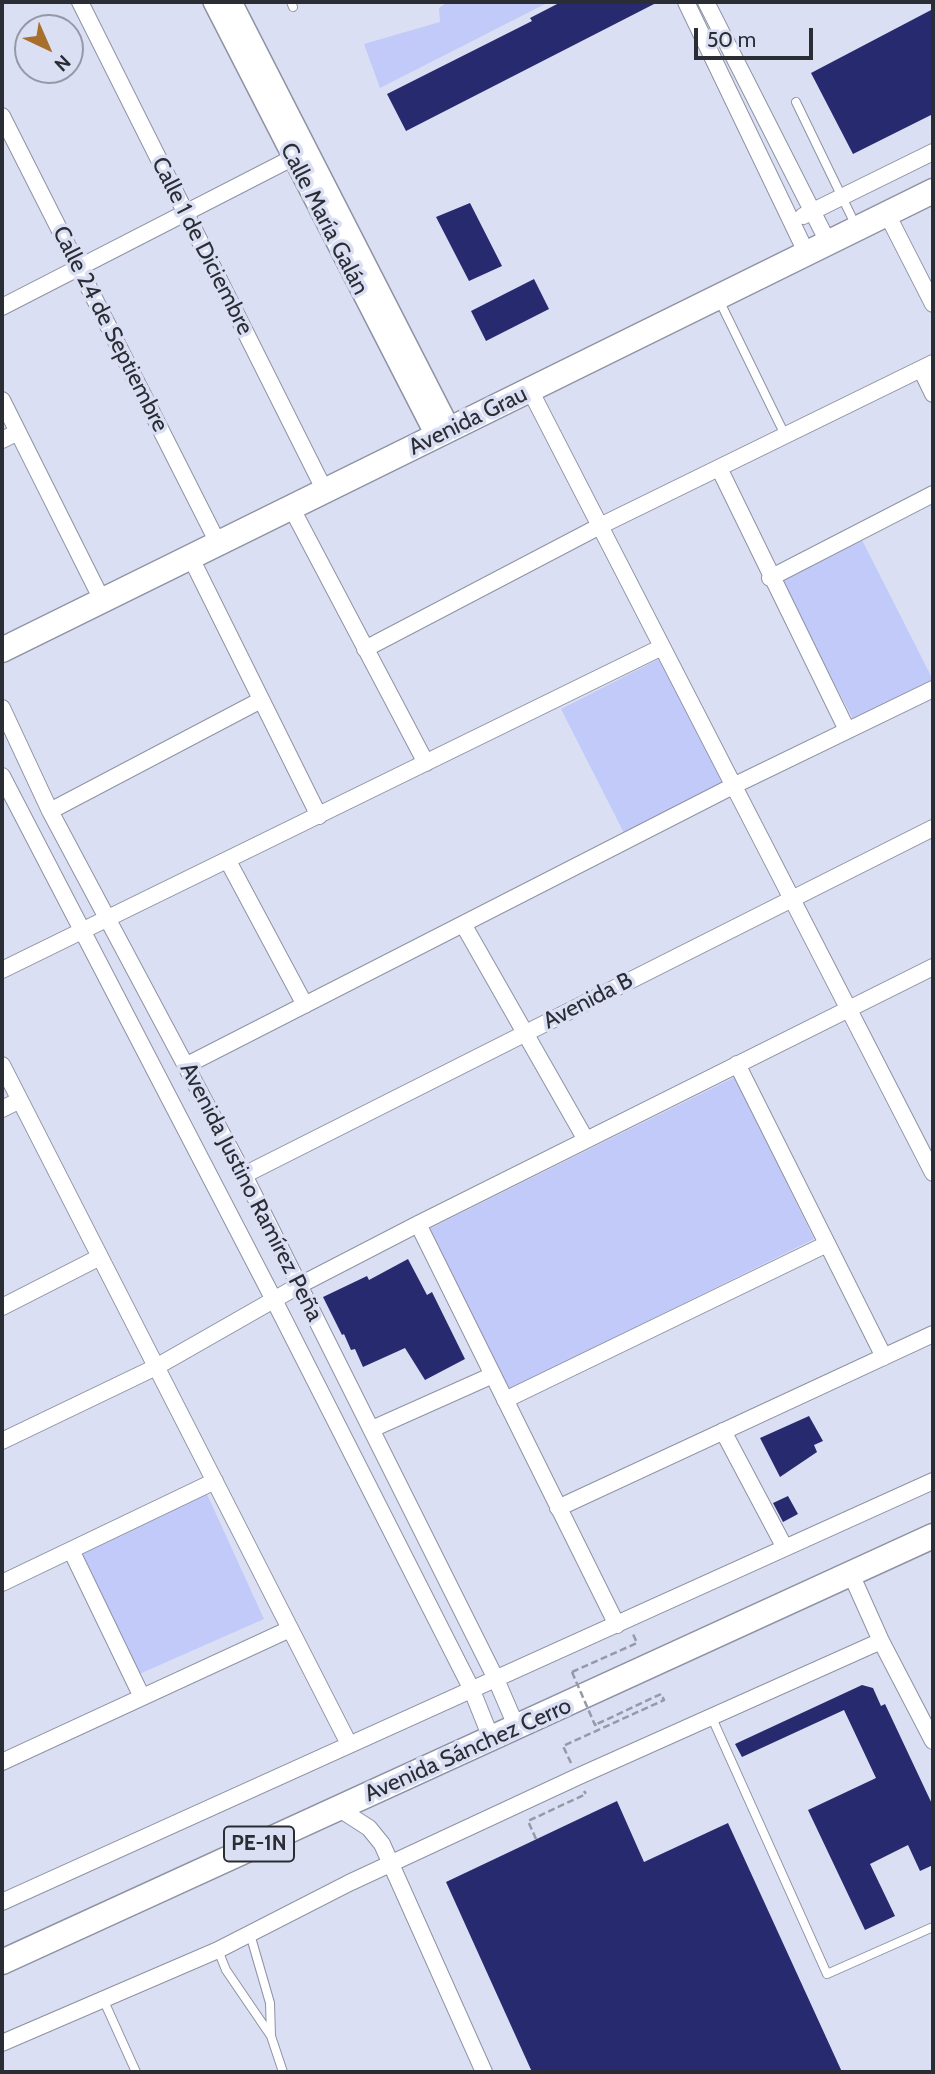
<!DOCTYPE html>
<html>
<head>
<meta charset="utf-8">
<style>
	body { margin:0 }
	#map { position:relative; width:935px; height:2074px; overflow:hidden; background:#dbdff4; font-family:Cabin,sans-serif }
	canvas { display:block }
	.frame { position:absolute; inset:0; border:4px solid #2b2d34; pointer-events:none }
	.north { position:absolute; left:14px; top:14px; width:70px; height:70px; box-sizing:border-box; background:#dbdff4; border:2px solid #9598a7; border-radius:50%; rotate:136deg; font-size:19px; font-weight:700; line-height:28px; text-align:center; color:#2b2d34 }
	.north::after { content:''; display:block; margin:auto; width:24px; height:32px; background:#a76e2c; clip-path:polygon(50% 0,100% 100%,50% 72%,0 100%) }
	.scale { position:absolute; left:694px; top:28px; width:119px; height:32px; box-sizing:border-box; border:4px solid #2b2d34; border-top:0; padding-left:9px; font-size:21px; line-height:24px; white-space:nowrap; color:#2b2d34; -webkit-text-stroke:5px #dbdff4; paint-order:stroke }
</style>
</head>
<body>
<div id="map">
<canvas width="935" height="2074"></canvas>
<div class="frame"></div>
<div class="north">N</div>
<div class="scale">50 m</div>
</div>
<script>
const c = document.querySelector('canvas').getContext('2d');
c.lineJoin = 'round';
function paint(path, color) { c.fillStyle = color; c.fill(path, 'evenodd'); }
function stroke(path, color, width, dash) { c.strokeStyle = color; c.lineWidth = width; c.lineCap = dash ? 'butt' : 'round'; c.setLineDash(dash || []); c.stroke(path); }
function label(font, color, halo, rows, align = 'center') {
  c.font = font + ' Cabin,sans-serif'; c.lineWidth = 7; c.setLineDash([]); c.textBaseline = 'middle'; c.strokeStyle = halo; c.fillStyle = color; for (const [text, x, y, turn = 0] of rows) {
    c.save(); c.translate(x, y); c.rotate((+turn || 0) * Math.PI / 180); c.textAlign = isNaN(turn) ? turn : align; if (halo) c.strokeText(text, 0, 0); c.fillText(text, 0, 0); c.restore();
  }
}
const green = new Path2D(`
	M448 2H549L380 88 364 44 440 22 439 8Z
	M862 540 933 680 853 719 781 582Z
	M661 658 723 782 624 833 561 709Z
	M735 1077 814 1239 508 1390 429 1229Z
	M206 1492 264 1619 137 1675 77 1553Z`);
const building = new Path2D(`
	M561 2H658L406 131 387 94 532 21 530 18Z
	M933 9V114L853 154 811 73Z
	M470 203 502 266 469 281 436 217Z
	M534 279 549 309 486 341 471 311Z
	M408 1259 427 1295 432 1292 465 1359 425 1380 405 1348 363 1367 355 1349 351 1350 344 1334 342 1335 323 1297 367 1276 369 1280Z
	M809 1416 823 1441 814 1445 817 1452 780 1477 760 1438Z
	M788 1496 798 1514 783 1522 773 1503Z
	M862 1685 873 1688 881 1706 885 1704 933 1806V1865L920 1871 908 1845 870 1864 895 1916 865 1930 808 1810 876 1778 844 1710 742 1757 735 1744Z
	M617 1801 644 1862 728 1823 842 2072H532L446 1882Z`);
const path = new Path2D(`
	M572 1672 637 1643 633 1634
	M571 1763 563 1746 664 1700 661 1694 597 1724
	M536 1839 528 1821 586 1794 584 1791`);
const service = new Path2D(`
	M291 2 293 7
	M796 102 856 226
	M719 300 785 435
	M712 1718 827 1974 933 1927
	M250 1934 270 2003 271 2036
	M218 1950 226 1970 271 2036 283 2072
	M103 1999 136 2072`);
const minor = new Path2D(`
	M80 2 325 491
	M686 2 807 254
	M706 2 829 244
	M2 116 218 543
	M887 214 933 304
	M803 216 933 152
	M2 307 302 153
	M921 369 933 394
	M530 390 933 1173
	M2 400 102 600
	M2 440 18 432
	M719 468 847 730
	M291 507 426 763
	M190 556 319 816
	M770 578 933 494
	M365 649 600 526 933 363
	M2 708 50 811 244 1175 495 1677 517 1728
	M2 776 274 1300 471 1688 491 1738
	M50 811 261 700
	M228 861 305 1005
	M463 924 586 1140
	M2 970 662 647
	M737 1064 884 1357
	M2 1065 349 1744
	M187 1065 733 786 933 689
	M2 1109 20 1100
	M244 1175 933 828
	M418 1224 617 1625
	M2 1307 100 1257
	M505 1400 827 1244
	M372 1429 493 1375
	M723 1431 785 1548
	M2 1441 156 1367 298 1286 418 1224 933 967
	M558 1508 933 1334
	M71 1550 142 1697
	M851 1574 881 1641 933 1741
	M2 1583 215 1481
	M2 1762 290 1629
	M338 1808 369 1828 382 1844 484 2072
	M2 1902 933 1481
	M2 2043 218 1950 349 1883 577 1777 881 1641`);
const tertiary = new Path2D(`
	M213 2 436 437
	M232 2 451 430`);
const primary = new Path2D(`
	M2 650 933 191`);
const trunk = new Path2D(`
	M2 1962 933 1536`);
const pathBridge = new Path2D(`
	M572 1672 595 1725 597 1724`);
const shields = [
	[259,1844,70]
];
const shieldNames = [
	["PE-1N",259,1844]
];
const streetNames = [
	["Calle María Galán",324,219,63],
	["Calle 1 de Diciembre",202,246,63],
	["Calle 24 de Septiembre",110,329,63],
	["Avenida Grau",468,421,-26],
	["Avenida B",588,1001,-27],
	["Avenida Justino Ramírez Peña",251,1192,63],
	["Avenida Sánchez Cerro",468,1750,-24]
];
paint(green, '#c1caf8');
paint(building, '#282a6f');
stroke(service, '#8e92a4', 10);
stroke(minor, '#8e92a4', 18);
stroke(tertiary, '#8e92a4', 22);
stroke(primary, '#8e92a4', 27);
stroke(trunk, '#8e92a4', 27);
stroke(path, '#9599a8', 2.5, [7, 3.5]);
stroke(service, '#fff', 8);
stroke(minor, '#fff', 16);
stroke(tertiary, '#fff', 19);
stroke(primary, '#fff', 24);
stroke(trunk, '#fff', 24);
stroke(pathBridge, '#9599a8', 2.5, [7, 3.5]);
for (const [x, y, w] of shields) { const box = new Path2D(); box.roundRect(x - w / 2, y - 17.5, w, 35, 5); c.fillStyle = '#dbdff4'; c.fill(box); stroke(box, '#2b2d34', 2); }
label('bold 21px', '#2b2d34', null, shieldNames);
label('23px', '#2b2d34', '#dbdff4', streetNames);
</script>
</body>
</html>
